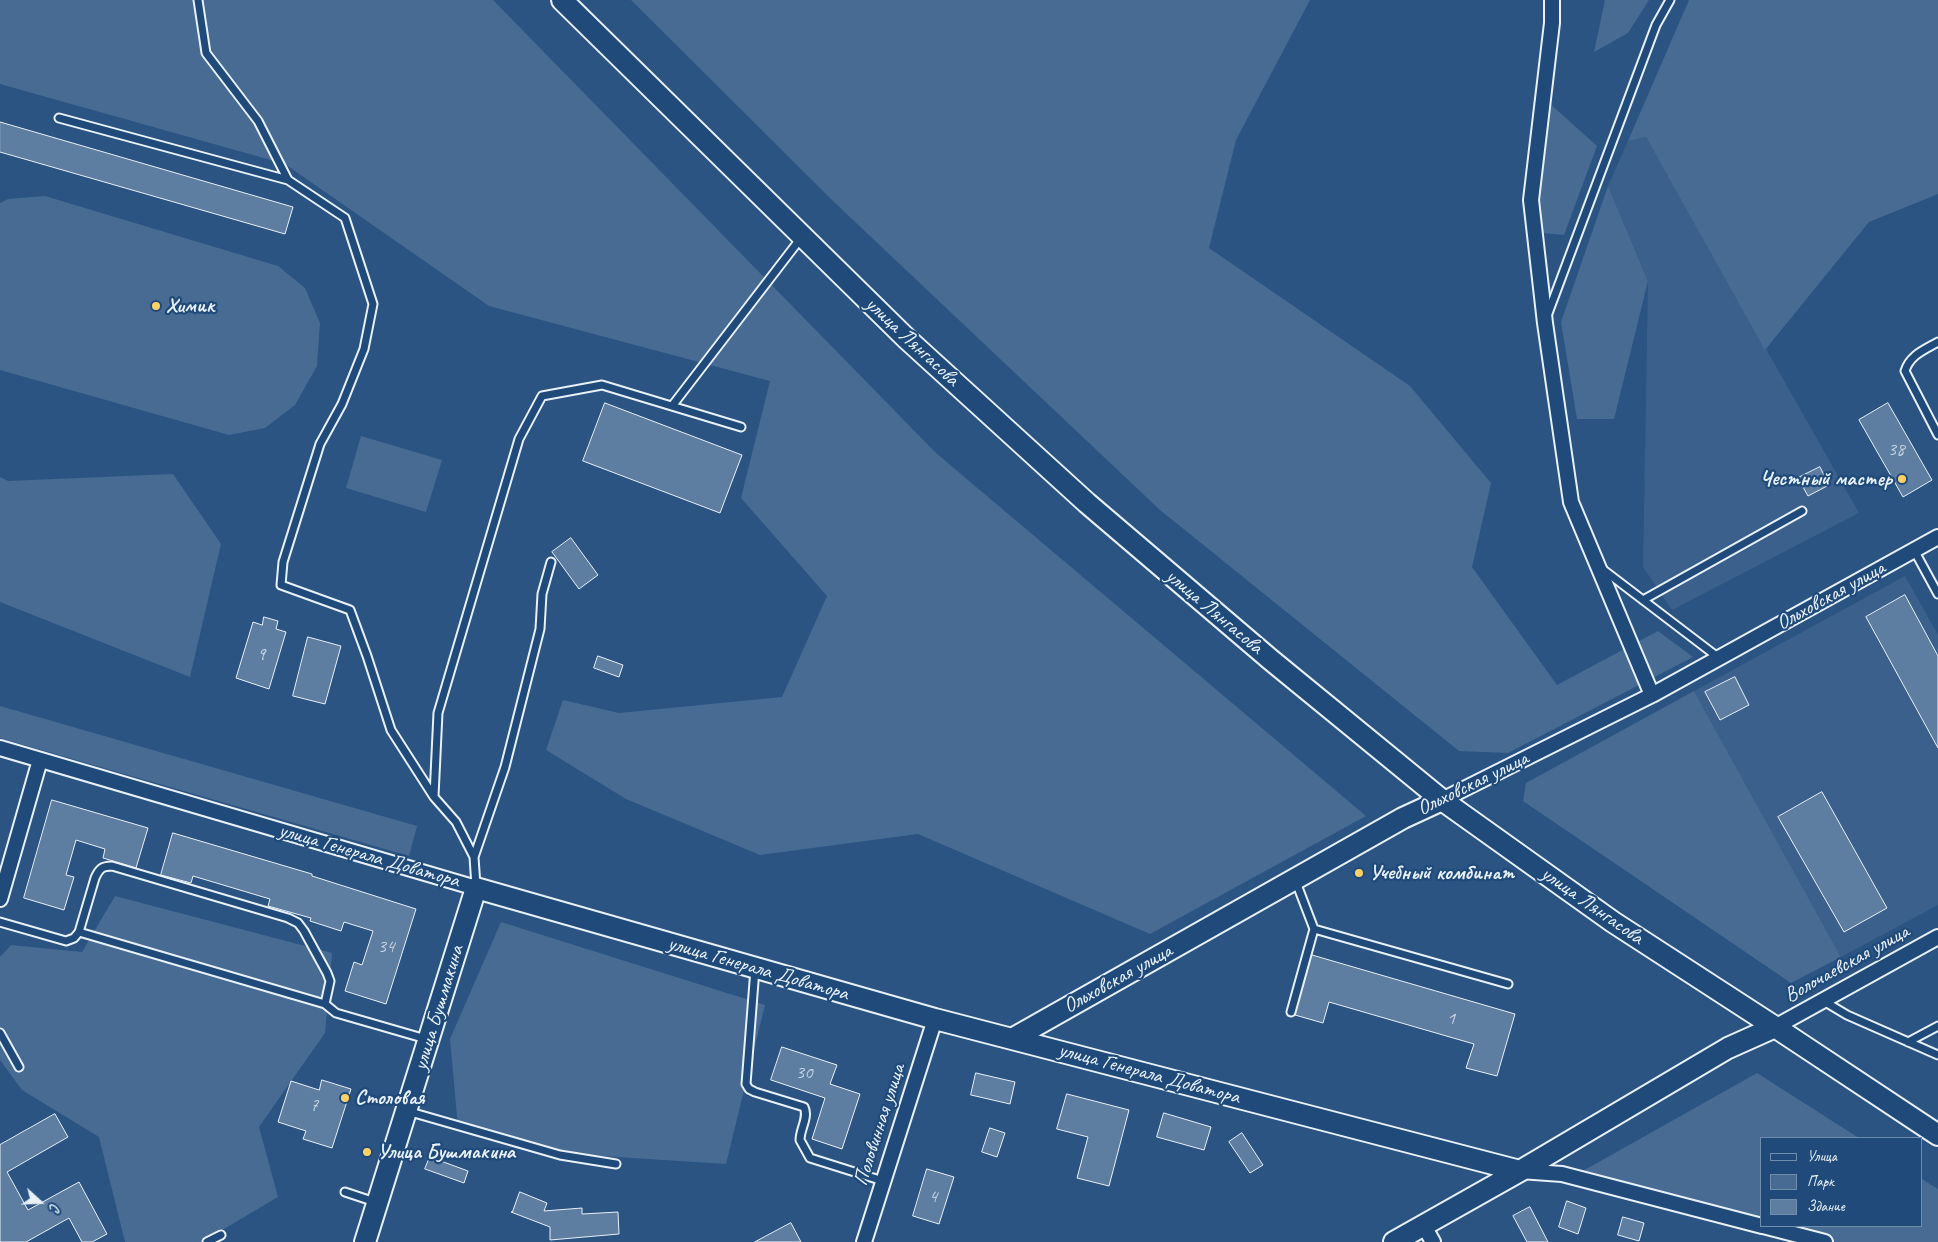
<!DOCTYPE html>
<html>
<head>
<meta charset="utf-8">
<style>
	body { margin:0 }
	#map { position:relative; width:1938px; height:1242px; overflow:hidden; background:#2b5482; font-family:Caveat,sans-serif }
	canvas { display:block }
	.legend { position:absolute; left:1760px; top:1137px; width:162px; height:90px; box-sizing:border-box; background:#1f4a7a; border:1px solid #6f8dac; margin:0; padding:6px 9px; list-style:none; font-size:15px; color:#e8f1f8 }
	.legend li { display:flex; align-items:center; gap:10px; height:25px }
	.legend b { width:25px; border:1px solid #6f8dac }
	.north { position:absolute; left:15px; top:1177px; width:50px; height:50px; -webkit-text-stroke:4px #1f4a7a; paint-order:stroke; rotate:110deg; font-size:14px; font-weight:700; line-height:20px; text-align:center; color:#e8f1f8 }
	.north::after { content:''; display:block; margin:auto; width:18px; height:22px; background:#e8f1f8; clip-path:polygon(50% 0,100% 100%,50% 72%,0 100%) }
</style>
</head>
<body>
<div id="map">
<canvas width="1938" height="1242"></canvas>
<ul class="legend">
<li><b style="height:6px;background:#1f4a7a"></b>Улица</li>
<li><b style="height:14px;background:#476b93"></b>Парк</li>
<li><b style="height:14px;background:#5d7da1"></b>Здание</li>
</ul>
<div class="north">С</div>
</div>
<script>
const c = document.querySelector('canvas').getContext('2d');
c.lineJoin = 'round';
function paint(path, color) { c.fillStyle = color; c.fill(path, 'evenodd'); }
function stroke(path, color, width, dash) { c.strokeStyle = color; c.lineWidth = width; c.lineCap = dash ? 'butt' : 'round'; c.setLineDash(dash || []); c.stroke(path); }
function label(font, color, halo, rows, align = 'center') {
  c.font = font + ' Caveat,sans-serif'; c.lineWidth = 4.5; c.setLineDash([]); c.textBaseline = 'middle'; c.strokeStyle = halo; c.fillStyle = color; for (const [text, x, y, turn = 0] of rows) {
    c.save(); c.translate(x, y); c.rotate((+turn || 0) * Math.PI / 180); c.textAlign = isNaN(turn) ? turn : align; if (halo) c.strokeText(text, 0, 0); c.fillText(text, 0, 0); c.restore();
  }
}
const built = new Path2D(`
	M1646 137 1859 513 1672 610 1643 567 1648 281 1608 186 1628 141Z
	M1905 576 1938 635V905L1841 957 1694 691Z`);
const green = new Path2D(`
	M0 0H493L936 453 1366 816 1150 934 918 834 760 855 626 799 546 750 563 700 619 713 782 697 827 596 741 498 770 381 489 306 285 164 0 84Z
	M631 0H1310L1236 140 1209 248 1410 386 1491 483 1472 567 1557 685 1658 631 1693 657 1508 753 1459 751 1160 510 834 202Z
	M1605 0H1649L1628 33 1594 52Z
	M1689 0H1938V194L1869 222 1765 350 1646 137 1628 141Z
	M1548 102 1597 146 1564 235 1543 233 1534 200Z
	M1608 186 1648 281 1614 419H1577L1561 322Z
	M45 196 278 266 305 288 320 323 317 366 295 405 265 428 229 435 0 370V203L8 199Z
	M361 436 442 460 426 512 346 488Z
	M173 474 221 544 190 677 0 602V477L8 481Z
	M1694 691 1841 957 1791 983 1523 801 1526 783Z
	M0 706 417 826 409 856 0 738Z
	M115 896 332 953 325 1033 259 1127 278 1197 202 1242H125L99 1137 22 1090 0 1060V957L11 945 82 952Z
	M501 922 765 1005 726 1164 570 1154 458 1127 450 1039Z
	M1757 1073 1859 1138H1762V1222L1581 1172Z
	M1922 1179 1938 1189V1242H1835L1777 1226H1922Z`);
const building = new Path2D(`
	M0 122 293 207 285 234 0 152Z
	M605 403 742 455 720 513 583 461Z
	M1888 403 1932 480 1903 497 1859 420Z
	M1820 467 1829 485 1808 496 1798 478Z
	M571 538 598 575 579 589 552 552Z
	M1905 595 1938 656V748L1866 617Z
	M264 617 278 621 276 629 286 632 269 689 236 678 253 622 262 625Z
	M308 637 341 646 325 704 293 696Z
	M598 656 623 665 619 677 594 668Z
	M1735 677 1749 705 1720 720 1705 692Z
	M1822 792 1887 908 1844 932 1778 817Z
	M52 800 148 828 136 868 103 858 105 849 76 840 66 875 74 877 64 910 24 898Z
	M173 833 312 874V876L416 909 386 1004 345 991 354 962 362 965 373 931 344 922 341 931 310 921 311 918 268 906 270 899 193 876 191 883 161 875Z
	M1312 955 1515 1014 1497 1076 1466 1068 1474 1044 1329 1002 1323 1023 1295 1015Z
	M782 1047 837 1065 830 1084 860 1094 842 1149 812 1139 825 1098 771 1080Z
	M976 1073 1015 1082 1010 1104 971 1095Z
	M322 1080 351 1089 332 1148 303 1139 306 1131 278 1122 291 1081 319 1090Z
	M1067 1094 1129 1110 1109 1186 1077 1178 1088 1137 1057 1129Z
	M1164 1113 1211 1127 1204 1150 1157 1137Z
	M55 1114 68 1137 7 1172 28 1210 79 1182 107 1234 92 1242H82L69 1218 26 1242H0V1145Z
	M990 1128 1005 1133 997 1157 982 1152Z
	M1242 1133 1263 1165 1250 1173 1229 1142Z
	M430 1157 468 1171 464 1183 425 1169Z
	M927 1169 954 1177 939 1224 913 1216Z
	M520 1192 547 1203 544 1211 582 1208V1214L618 1212 619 1234 550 1240V1227L511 1212H512Z
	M1567 1201 1586 1208 1578 1234 1559 1227Z
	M1530 1207 1548 1242H1527L1513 1216Z
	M1623 1217 1644 1223 1639 1241 1618 1235Z
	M791 1223 801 1242H755Z`);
const lane = new Path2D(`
	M198 0 206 53 258 121 288 180
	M59 118 288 180 345 218 373 304 364 349 342 404 320 444 283 562 281 585 350 610 367 656 391 730 434 797 456 822 474 857 476 886
	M1547 316 1656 25 1670 0
	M1938 342C1924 350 1910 355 1905 371L1938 435
	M672 406 801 238
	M1914 550 1938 594
	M1601 568 1719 658
	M1643 600 1802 511
	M434 796 438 713 519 439 542 396 602 385 741 427
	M474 857 505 767 540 629 542 594 551 562
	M1296 882 1314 929 1508 984
	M0 922 66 941 74 938 79 932 95 878C99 869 102 866 112 866L288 918 298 923 304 931 327 973 330 981 325 1004 336 1013 426 1039
	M79 932 325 1004
	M755 969 746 1084 749 1089 755 1092 804 1107C809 1117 800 1129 800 1140L810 1158 883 1181
	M1822 1000 1847 1015 1938 1055
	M1291 1012 1314 929
	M0 1033 19 1067
	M1908 1042 1938 1026
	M407 1111 560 1155 616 1164
	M345 1192 375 1202
	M207 1242 221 1235`);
const street = new Path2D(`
	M1552 0V23L1531 200 1545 323 1571 502 1652 695
	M0 748 476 888
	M1442 800 1652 695 1938 537
	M0 899 40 760
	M1775 1027 1938 937
	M1520 1171 1562 1174 1762 1226
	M1424 1226 1433 1242
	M1763 1226 1825 1242
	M864 1242 935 1019`);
const secondary = new Path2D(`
	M562 0 907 339 1087 503 1271 660 1442 800 1613 922 1775 1027 1938 1135
	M1012 1039 1403 818 1442 800
	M365 1242 476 888 935 1019 1520 1171
	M1394 1242 1520 1171 1728 1048 1775 1027`);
const markers = [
	[156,306,5,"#ffd166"],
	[1902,479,5,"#ffd166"],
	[1359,873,5,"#ffd166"],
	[345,1098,5,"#ffd166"],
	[367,1152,5,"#ffd166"]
];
const numberNames = [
	["38",1896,450],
	["9",261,655],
	["34",386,947],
	["1",1451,1019],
	["30",804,1073],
	["7",314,1106],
	["4",933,1197]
];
const poiNames = [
	["Химик",166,306],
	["Честный мастер",1892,479,"right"],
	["Учебный комбинат",1369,873],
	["Столовая",355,1098],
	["Улица Бушмакина",377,1152]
];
const streetNames = [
	["улица Лянгасова",912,342,43],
	["Ольховская улица",1831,596,-29],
	["улица Лянгасова",1214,612,40],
	["Ольховская улица",1473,784,-26],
	["улица Генерала Доватора",369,856,16],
	["улица Лянгасова",1592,906,35],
	["Волочаевская улица",1847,964,-29],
	["улица Генерала Доватора",758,969,16],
	["Ольховская улица",1118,979,-29],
	["улица Бушмакина",439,1008,-73],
	["улица Генерала Доватора",1149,1074,15],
	["Половинная улица",880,1125,-72]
];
paint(built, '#3a608b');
paint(green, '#476b93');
paint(building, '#5d7da1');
stroke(building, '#e8f1f8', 1);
stroke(lane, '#e8f1f8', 11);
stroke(street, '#e8f1f8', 18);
stroke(secondary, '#e8f1f8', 24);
stroke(lane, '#1f4a7a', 7);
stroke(street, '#1f4a7a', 14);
stroke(secondary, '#1f4a7a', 20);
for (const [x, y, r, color] of markers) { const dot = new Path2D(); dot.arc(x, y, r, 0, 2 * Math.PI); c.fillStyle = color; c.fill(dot); stroke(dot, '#1f4a7a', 2); }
label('19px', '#c5d4e2', null, numberNames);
label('bold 21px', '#e8f1f8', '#1f4a7a', poiNames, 'left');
label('21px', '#e8f1f8', '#1f4a7a', streetNames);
</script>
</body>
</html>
